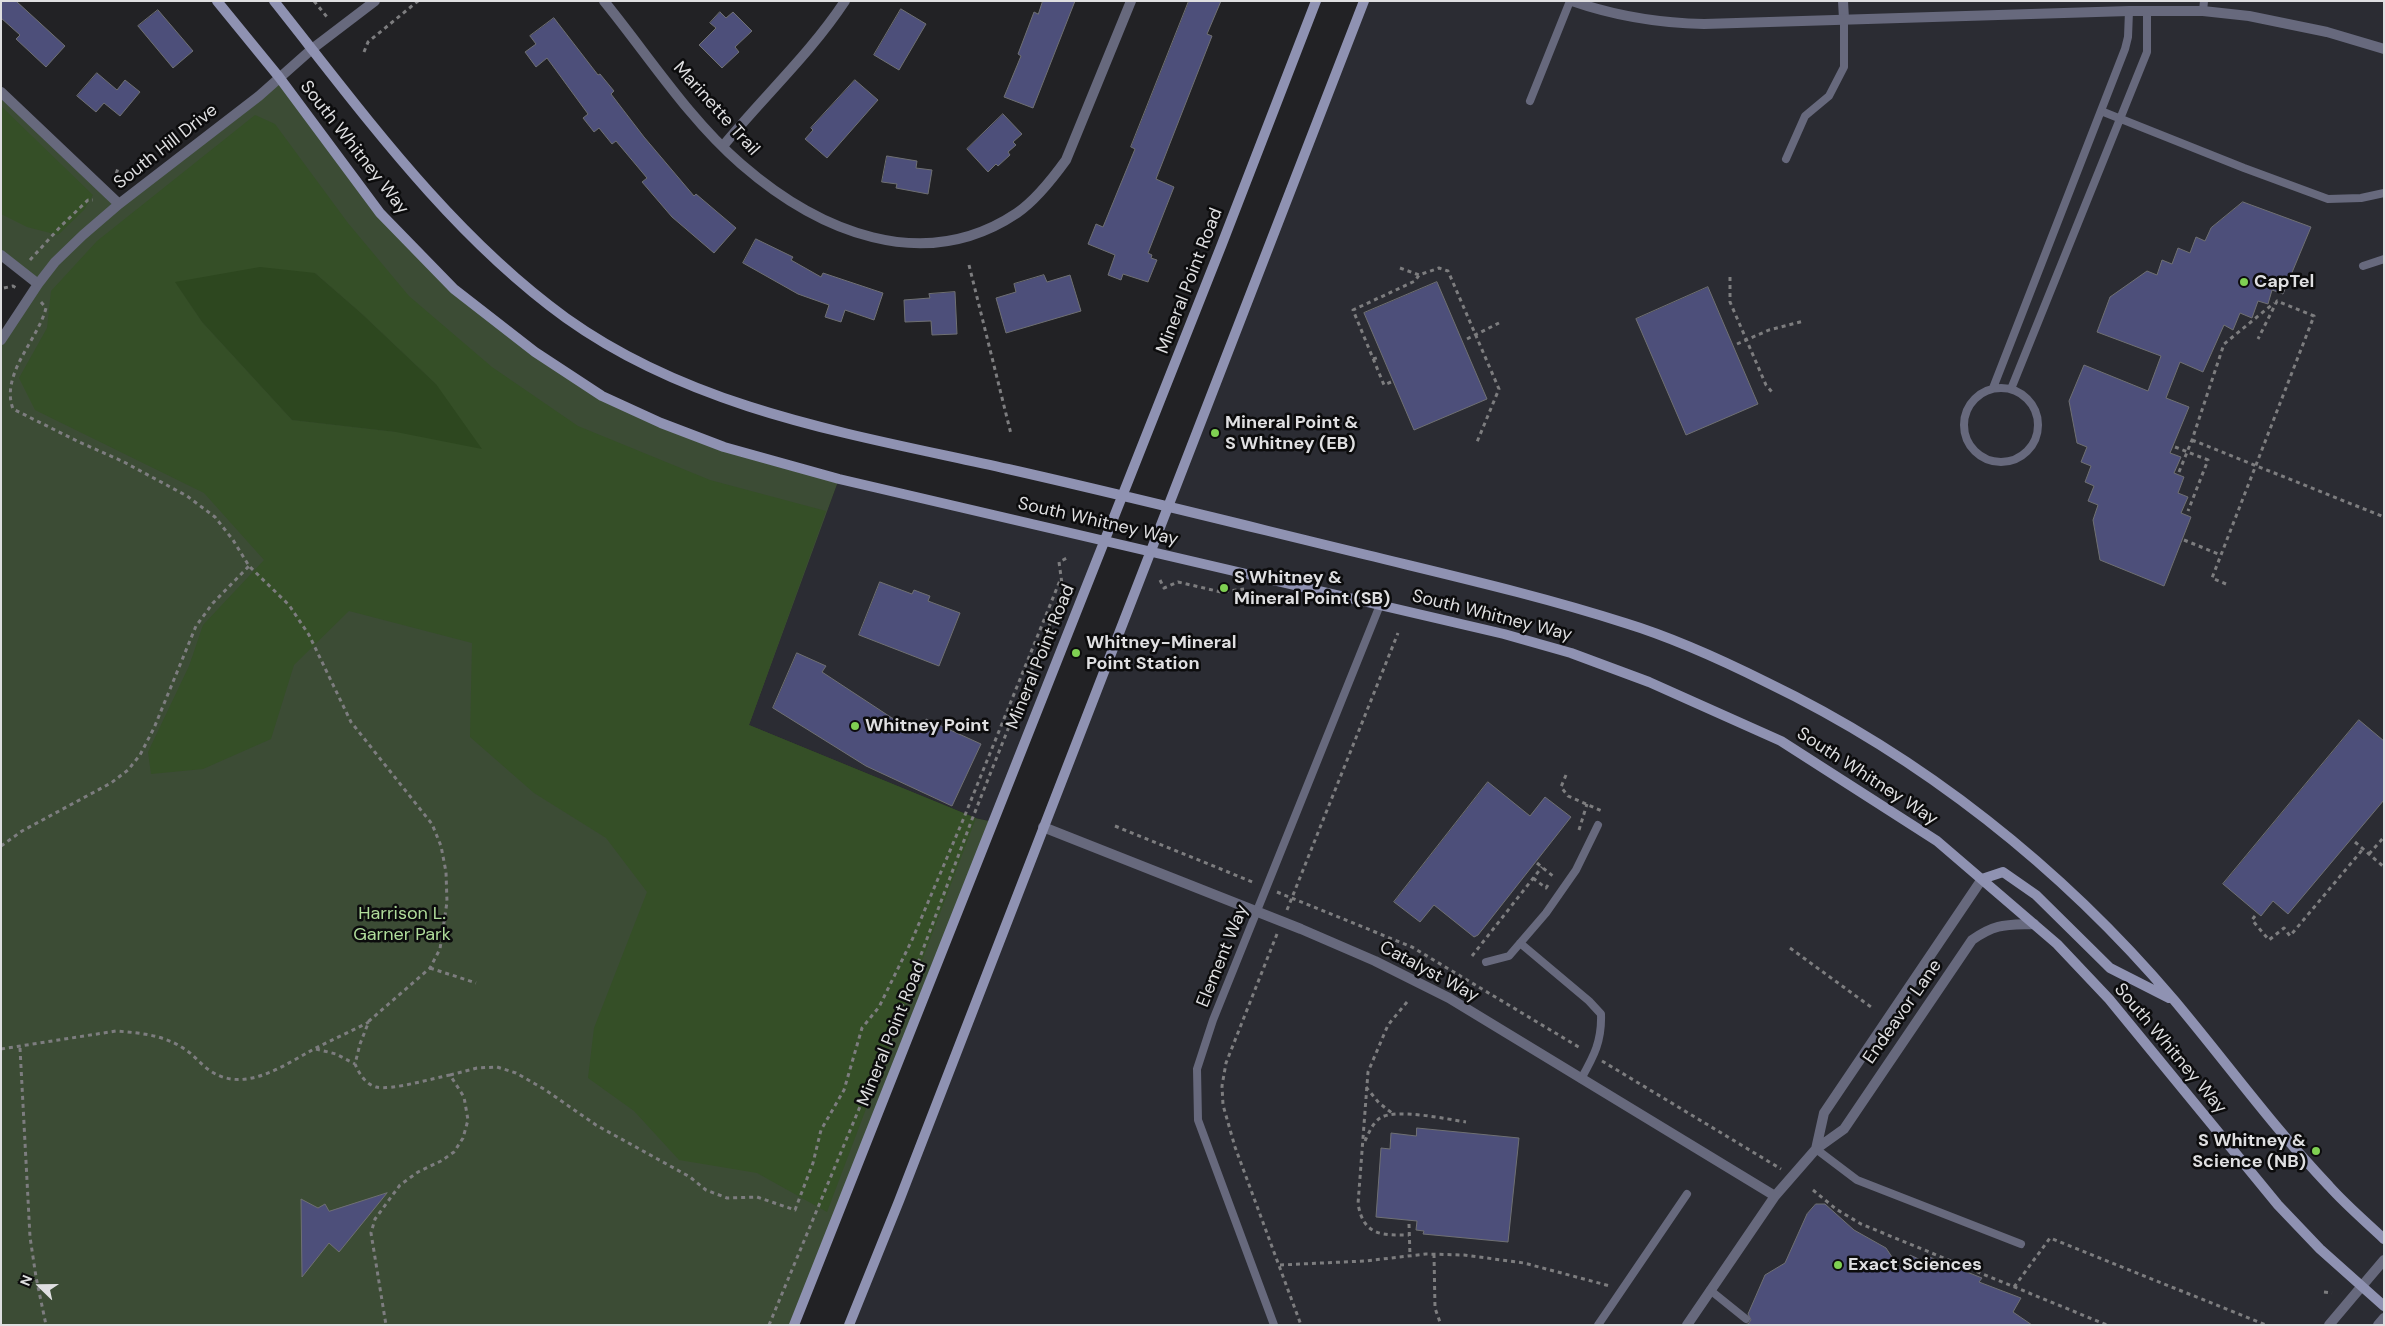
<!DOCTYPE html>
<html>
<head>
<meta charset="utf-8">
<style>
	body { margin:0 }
	#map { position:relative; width:2385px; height:1326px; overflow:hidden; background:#222225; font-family:"DM Sans",sans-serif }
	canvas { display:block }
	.frame { position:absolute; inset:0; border:2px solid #dfdfe1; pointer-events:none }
	.north { position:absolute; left:15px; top:1261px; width:50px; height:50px; -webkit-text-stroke:4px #0c0c0d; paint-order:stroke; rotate:292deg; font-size:14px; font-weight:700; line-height:20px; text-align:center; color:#dfdfe1 }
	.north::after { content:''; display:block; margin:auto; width:18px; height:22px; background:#dfdfe1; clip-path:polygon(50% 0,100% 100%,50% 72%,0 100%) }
</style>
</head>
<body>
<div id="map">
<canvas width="2385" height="1326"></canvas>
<div class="frame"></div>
<div class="north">N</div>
</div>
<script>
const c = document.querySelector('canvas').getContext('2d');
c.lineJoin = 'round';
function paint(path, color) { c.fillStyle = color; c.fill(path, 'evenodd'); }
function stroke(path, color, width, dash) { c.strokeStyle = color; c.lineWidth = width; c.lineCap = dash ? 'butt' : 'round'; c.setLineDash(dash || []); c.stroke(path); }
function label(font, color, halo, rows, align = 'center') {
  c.font = font + ' "DM Sans",sans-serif'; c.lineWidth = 5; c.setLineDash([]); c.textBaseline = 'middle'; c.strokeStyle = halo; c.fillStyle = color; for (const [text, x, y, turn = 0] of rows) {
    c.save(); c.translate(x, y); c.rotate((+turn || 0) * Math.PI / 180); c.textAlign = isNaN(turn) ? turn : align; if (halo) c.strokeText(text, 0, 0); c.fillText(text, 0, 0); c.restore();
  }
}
const built = new Path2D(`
	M1364 1H2384V1325H849Z
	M839 479 1105 541 994 822 976 818 749 725Z`);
const green = new Path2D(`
	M279 77 380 213 454 289 602 396 661 423 839 479 749 725 975 818 994 822 794 1325H1V340L38 284 1 255V92L119 204Z`);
const forest = new Path2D(`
	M1 106 93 195 84 210 58 235 27 227 1 214Z
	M255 115 275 124 348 223 409 296 492 367 578 426 710 480 826 511 749 725 976 818 827 1212 757 1173 679 1160 634 1111 588 1078 594 1028 647 892 606 838 534 793 470 737 472 643 349 611 294 665 271 739 203 769 151 774 148 752 189 666 203 625 264 560 204 493 35 410 19 378 47 328 51 291 97 241ZM315 273 361 313 436 384 396 432 292 420 202 322 176 283Z`);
const water = new Path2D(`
	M260 267 315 273 361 313 436 384 482 449 396 432 292 420 202 322 175 282Z`);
const building = new Path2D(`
	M1 1H16L65 46 46 67 16 39 20 35 1 18Z
	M1043 1H1075L1033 108 1004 97 1021 56 1018 54 1034 12 1038 14Z
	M1189 1H1221L1207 34 1212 36 1156 179 1174 187 1148 253 1152 255 1151 258 1157 260 1148 282 1123 274 1121 280 1108 275 1115 255 1088 244 1096 224 1103 227 1135 149 1131 147Z
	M901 9 926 24 899 70 874 55Z
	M158 10 193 51 173 68 138 26Z
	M720 12 726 18 733 12 752 31 735 47 739 52 722 68 699 45 716 28 710 23Z
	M554 18 598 75 600 74 614 91 611 94 644 137 694 196 696 194 736 228 714 253 672 217 642 182 647 178 616 141 612 144 599 128 594 132 583 118 588 114 547 58 536 67 525 52 536 44 530 36Z
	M97 73 117 90 125 80 140 92 120 116 104 103 96 112 77 96Z
	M855 80 878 100 827 158 805 139 813 130 811 128Z
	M1003 114 1022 134 1013 142 1016 145 1008 152 1010 155 998 166 996 164 988 172 967 149Z
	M887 156 917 161 916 168 932 170 928 194 896 188 897 184 882 182Z
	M2243 202 2311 227 2283 294 2272 290 2268 304 2258 301 2252 318 2240 313 2233 330 2224 325 2203 372 2180 362 2166 398 2189 407 2170 453 2181 457 2174 473 2184 477 2178 493 2188 497 2181 513 2191 517 2164 586 2100 560 2093 520 2098 505 2088 501 2094 486 2085 482 2091 466 2081 462 2087 447 2077 443 2069 401 2084 365 2148 391 2161 356 2097 332 2110 297 2147 271 2157 275 2162 260 2172 264 2178 248 2190 253 2196 237 2205 241 2211 228Z
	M756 239 793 257 791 260 821 277 823 273 883 293 874 320 845 310 841 322 825 317 829 305 798 294 743 263Z
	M1044 275 1047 282 1070 275 1081 311 1006 333 996 298 1016 292 1014 284Z
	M1437 282 1487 399 1414 430 1364 313Z
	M1708 287 1758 404 1686 435 1636 319Z
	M955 292 957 334 932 335 931 321 905 322 904 300 930 298 929 294Z
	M880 582 912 594 914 590 930 596 928 601 960 613 939 666 859 635Z
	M797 653 826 666 822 672 892 718 922 730 926 719 981 744 952 806 866 766 773 708Z
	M2359 720 2384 741V800L2288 914 2273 901 2261 916 2223 884Z
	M1488 782 1530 816 1545 797 1571 817 1478 935 1474 937 1434 905 1420 922 1394 902Z
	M1417 1128 1519 1138 1508 1242 1423 1234 1424 1231 1416 1230 1417 1221 1376 1217 1381 1148 1390 1149 1391 1133 1416 1136Z
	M387 1193 339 1252 329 1243 302 1277 301 1199 318 1208 325 1204 329 1211Z
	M1816 1204H1825L1854 1230 1886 1248 1900 1269 1910 1255 1923 1261 1927 1256 1982 1278 1979 1282 2021 1298 2013 1312 2032 1325H1744L1748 1324 1751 1320 1748 1314 1765 1275 1785 1263 1807 1214Z`);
const path = new Path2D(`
	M314 1 327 17
	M364 52 368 42 418 1
	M114 181 118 168
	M30 260 61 226 88 200H93
	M969 265 1011 434
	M1400 268 1419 275 1439 268 1448 271 1499 389 1477 442
	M1730 277V302L1766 385 1772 392
	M4 288 13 286 18 289
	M41 302 46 308C38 340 0 374 13 409L79 442 122 461 187 496 215 517 233 540 249 566 289 605 309 635 351 722 432 824 441 846 446 872 447 902 440 949 430 968 369 1021 360 1044 355 1064C359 1073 365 1084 376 1087 390 1091 434 1078 450 1075L464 1097 468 1120 463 1138 454 1152 441 1161 418 1172 400 1185 375 1219 371 1233 386 1325
	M1467 339 1499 323
	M1737 344 1769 330 1804 321
	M1373 359 1380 357
	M1391 382 1384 385 1353 310 1415 281 1419 275
	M2192 440 2384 517
	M2175 447 2208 460 2188 511
	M2179 472 2192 440 2224 344 2274 303
	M2184 540 2221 555
	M1160 580 1164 588 1178 582 1221 592 1244 589
	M2226 584 2212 578 2314 316 2277 301 2258 339
	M1566 775 1561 787 1568 796 1602 811
	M1115 826 1255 883
	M1579 830 1587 804
	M2355 842 2384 867
	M1 846 22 831 111 783 128 770 140 755 154 728 196 626 213 603 249 566
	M2369 854 2384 837
	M1537 863 1554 877
	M1533 878 1546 888 1548 885
	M1277 892 1412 947 1582 1049
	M1287 910 1398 633
	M2255 916 2252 920 2269 940 2284 928 2290 936 2363 849
	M1277 934 1226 1063 1222 1086 1223 1105 1235 1147 1301 1325
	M1790 948 1871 1007
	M1472 956 1542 867
	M430 968 476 983
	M1407 1002 1388 1025 1368 1072 1358 1204C1364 1236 1381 1235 1409 1235
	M20 1048 30 1237 36 1277 46 1325
	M1 1049 116 1031C141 1033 165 1035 186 1050 195 1056 202 1066 212 1072 246 1093 284 1065 314 1049 332 1040 351 1031 369 1022
	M316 1049 336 1054 355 1064
	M1602 1061 1781 1169
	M450 1075 477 1068 497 1067 516 1073 544 1089 596 1125 690 1177 706 1190 727 1198 757 1197 795 1210 813 1163 821 1130 844 1090 862 1028 879 1007 912 940 963 820 1061 578
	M1366 1087 1379 1103 1392 1113
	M1365 1141C1369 1132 1373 1123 1380 1118 1396 1108 1446 1119 1466 1122
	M1813 1190 1836 1209 1861 1224 2107 1325
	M1409 1224 1410 1256
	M1434 1254 1435 1308 1441 1325
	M1280 1265 1365 1261 1426 1254 1464 1255 1524 1263 1610 1286
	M2014 1287 2050 1238 2266 1325
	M2324 1292 2332 1293
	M769 1325 899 1013 971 822 1063 591 1059 562 1069 557`);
const service = new Path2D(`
	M2203 11 2204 1
	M1530 101 1570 1
	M2101 111 2244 168 2328 199 2361 198 2384 193
	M1786 159 1805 116 1829 96 1844 67V19
	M2363 266 2384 259
	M1993 388 2125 49 2128 37 2129 11
	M1964 425a37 37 0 1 1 74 0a37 37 0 1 1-74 0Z
	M2011 389 2147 52V11
	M1520 943 1589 1001 1601 1014C1602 1041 1594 1056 1581 1079
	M1486 962 1509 956 1546 913 1576 870 1598 825
	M1816 1149 1857 1180 2021 1244
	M1710 1290 1746 1319
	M1274 1325 1198 1120 1197 1069 1213 1020 1380 605
	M1598 1325 1687 1194`);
const minor = new Path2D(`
	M604 1C648 55 688 118 741 164 818 231 923 276 1017 213 1036 200 1053 178 1066 160L1131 1
	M1843 1 1844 19
	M1 92 119 204
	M723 146C763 97 810 54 845 1
	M1 255 38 284
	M1 340 38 284 55 262 83 235 119 204 259 96 312 49 375 1
	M1043 827 1301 929 1375 961 1449 998 1775 1196
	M1816 1149 1824 1113 1982 879
	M1687 1325 1775 1196 1816 1149 1844 1129 1972 940C1996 923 2006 925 2034 924`);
const tertiary = new Path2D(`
	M1572 1C1615 16 1658 23 1704 24L2129 11H2203L2249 16 2327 32 2384 49
	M2329 1325 2384 1260
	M2378 1325 2384 1318`);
const secondary = new Path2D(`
	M217 1 279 77 380 213 454 289 535 352 602 396 661 423 724 447 839 479 1504 634 1571 653 1649 682 1781 741 1937 841 2057 944 2109 999 2278 1205 2320 1249 2384 1306
	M274 1C363 113 449 233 566 318 696 411 856 435 1008 469 1128 496 1247 526 1367 555 1453 576 1541 596 1625 623 1674 638 1720 659 1766 682 1922 757 2062 868 2174 1000 2226 1062 2273 1127 2329 1186 2346 1205 2365 1221 2384 1239
	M1982 879 2003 872 2036 895 2110 968 2169 998
	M794 1325 1222 244 1316 1
	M849 1325 899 1201 1364 1`);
const markers = [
	[2244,282,5,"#7fd052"],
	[1215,433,5,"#7fd052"],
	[1224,588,5,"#7fd052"],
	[1076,653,5,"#7fd052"],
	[855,726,5,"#7fd052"],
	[2316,1151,5,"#7fd052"],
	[1838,1265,5,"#7fd052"]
];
const streetNames = [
	["Marinette Trail",716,109,48],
	["South Hill Drive",166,147,-38],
	["South Whitney Way",354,148,52],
	["Mineral Point Road",1190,281,-69],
	["South Whitney Way",1098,522,13],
	["South Whitney Way",1492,616,14],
	["Mineral Point Road",1041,657,-68],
	["South Whitney Way",1867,777,33],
	["Element Way",1223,956,-68],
	["Catalyst Way",1429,972,28],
	["Endeavor Lane",1903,1012,-55],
	["Mineral Point Road",892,1034,-68],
	["South Whitney Way",2170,1049,50]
];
const poiNames = [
	["CapTel",2254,282],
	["Mineral Point &",1225,423],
	["S Whitney (EB)",1225,444],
	["S Whitney &",1234,578],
	["Mineral Point (SB)",1234,599],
	["Whitney-Mineral",1086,643],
	["Point Station",1086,664],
	["Whitney Point",865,726],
	["S Whitney &",2306,1141,"right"],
	["Science (NB)",2306,1162,"right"],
	["Exact Sciences",1848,1265]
];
const parkNames = [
	["Harrison L.",402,914],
	["Garner Park",402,935]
];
paint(built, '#2b2c33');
paint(green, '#3c4c35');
paint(forest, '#354f27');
paint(water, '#2d471f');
paint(building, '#4d4f7a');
stroke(building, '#6f7073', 1);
stroke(path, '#7d7d7f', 3, [4, 4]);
stroke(service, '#67697d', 8);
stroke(minor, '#67697d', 10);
stroke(tertiary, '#67697d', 10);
stroke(secondary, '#8f92b2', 10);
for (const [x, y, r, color] of markers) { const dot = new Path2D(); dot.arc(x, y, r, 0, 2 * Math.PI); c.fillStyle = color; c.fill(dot); stroke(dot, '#0c0c0d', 2); }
label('18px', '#dfdfe1', '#0c0c0d', streetNames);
label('bold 18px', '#dfdfe1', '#0c0c0d', poiNames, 'left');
label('18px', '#b0dd9b', '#0c0c0d', parkNames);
</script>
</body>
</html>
